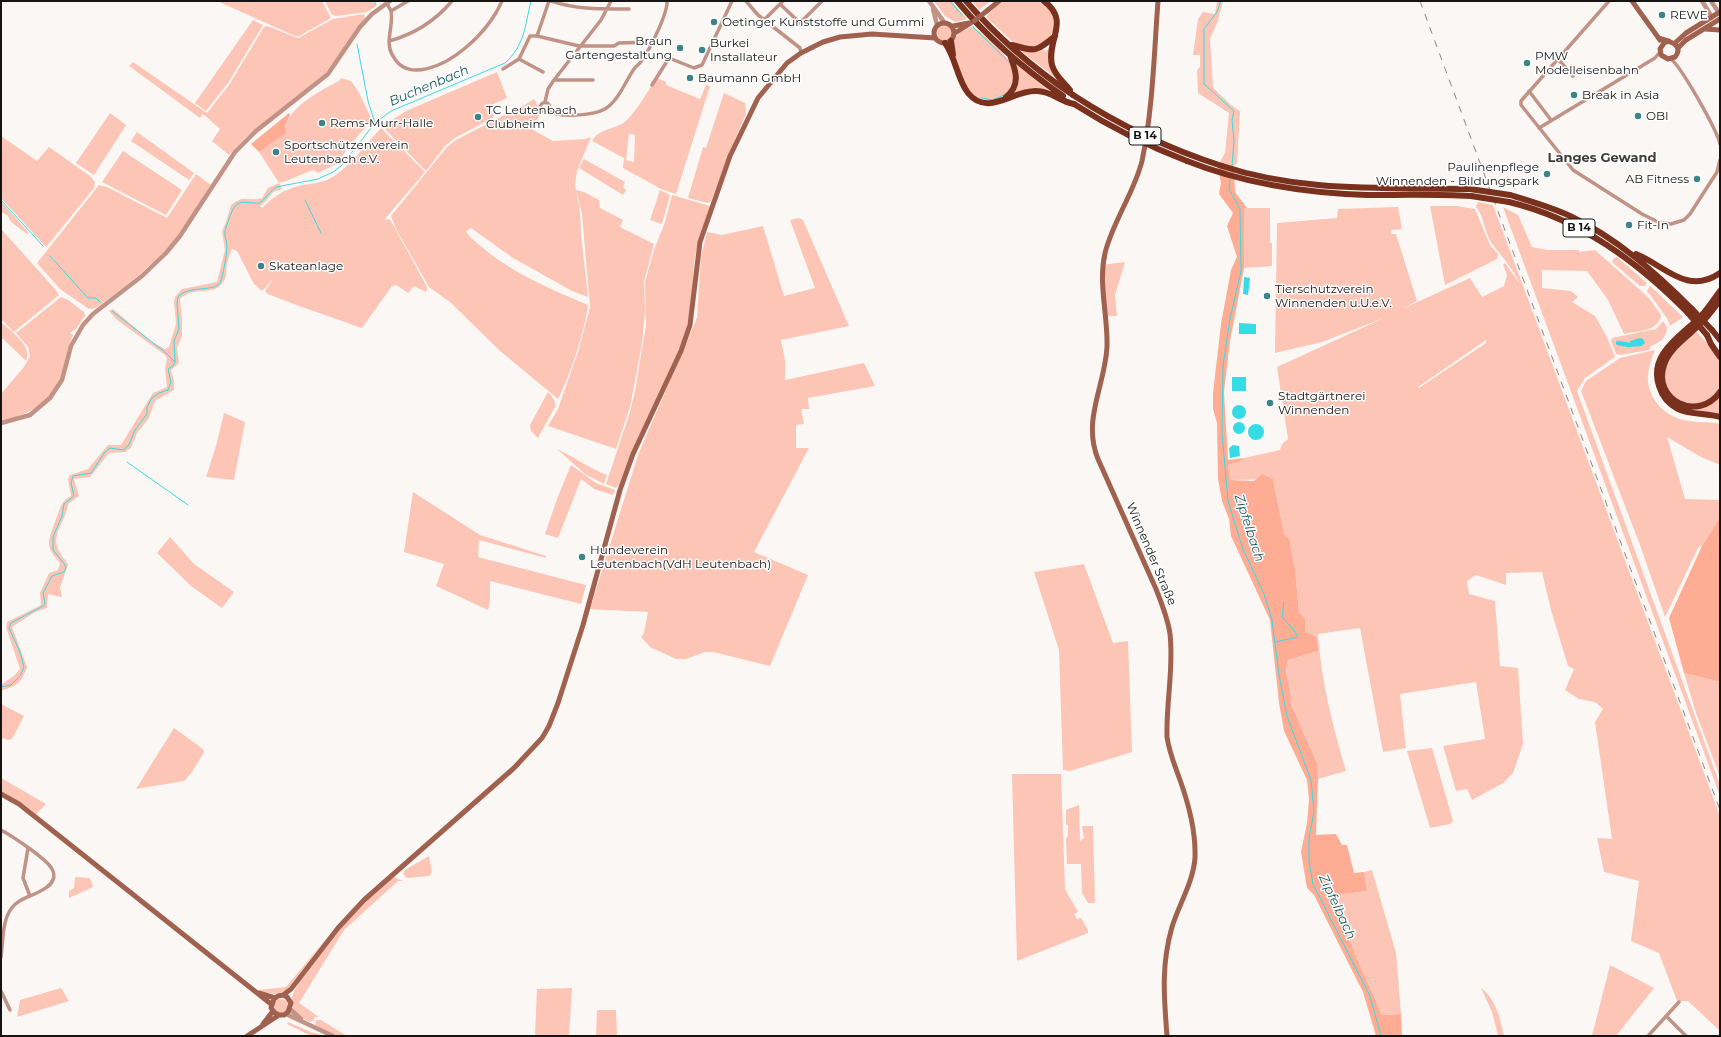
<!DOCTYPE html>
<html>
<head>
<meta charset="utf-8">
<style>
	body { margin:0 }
	#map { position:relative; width:1721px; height:1037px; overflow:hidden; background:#fbf7f5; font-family:Montserrat,sans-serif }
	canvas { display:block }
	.frame { position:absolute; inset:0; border:2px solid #151413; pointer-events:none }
</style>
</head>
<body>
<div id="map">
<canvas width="1721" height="1037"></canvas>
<div class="frame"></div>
</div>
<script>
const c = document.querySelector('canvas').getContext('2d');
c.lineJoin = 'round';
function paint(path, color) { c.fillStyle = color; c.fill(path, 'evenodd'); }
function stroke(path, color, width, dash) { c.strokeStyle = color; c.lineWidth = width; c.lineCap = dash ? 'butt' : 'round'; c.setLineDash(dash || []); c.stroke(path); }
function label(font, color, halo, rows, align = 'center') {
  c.font = font + ' Montserrat,sans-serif'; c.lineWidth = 3; c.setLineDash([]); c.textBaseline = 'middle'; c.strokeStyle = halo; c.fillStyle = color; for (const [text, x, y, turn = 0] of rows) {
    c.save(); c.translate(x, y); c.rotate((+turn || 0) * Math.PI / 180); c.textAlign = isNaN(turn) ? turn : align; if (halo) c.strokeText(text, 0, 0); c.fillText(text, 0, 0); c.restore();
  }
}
const green = new Path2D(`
	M217 1H322L331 18 299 36H295Z
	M325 1H373L376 6 367 12 336 16 332 15Z
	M934 1H951L967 19 955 22 945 16Z
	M972 1H991L979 10Z
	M1001 1C1013 1 1027 0 1039 1 1053 4 1058 27 1050 37 1047 42 1040 45 1035 48L1014 43 986 17Z
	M1217 1H1223L1218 21 1210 39 1213 88 1231 105 1240 111 1237 163 1234 166 1220 162 1225 153 1229 113 1198 93 1197 70 1200 67V55H1193L1198 19 1203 12 1215 14Z
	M364 14 365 18 326 73 245 138 229 155 212 141 220 129 203 114 200 118 129 66 133 62 207 113 229 85 264 27 267 26 298 38 333 19Z
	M253 20 263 25 228 83 206 111 195 103Z
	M937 33a8 8 0 1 1 16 0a8 8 0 1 1-16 0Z
	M973 26C982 34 1006 54 1010 63 1024 89 992 115 971 92 961 81 957 61 953 46 954 33 964 31 973 26Z
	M1051 42 1056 78 1021 51 1032 52 1042 49 1045 51 1048 49Z
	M1017 65 1048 90 1032 88 1014 93Z
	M497 72 507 98 489 106 494 117 455 138 445 146 426 171 383 127 384 125 406 111Z
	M341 78 351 81 358 91 372 120 355 139 336 164 318 173 314 170C302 173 292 180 279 183L282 189 273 192 267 200 260 206 262 208C271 199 280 192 292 188 305 183 318 185 331 178 349 168 367 143 381 128L425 172 384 220 389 219 391 221 427 287V290L426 292 414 286 408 293 396 285 392 286 362 328 299 306 268 294 265 291 273 279 262 291 254 284 237 251 232 249C230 254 228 259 227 264 226 269 227 274 225 279 215 299 196 284 180 299L182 319V336L177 348 179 363 171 370 174 381V390L155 401 149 418 137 433 131 448 125 452 109 453 90 477 74 479 79 496 68 504C67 518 53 532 57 546 58 552 65 559 68 565L60 587 62 597 48 594 47 608 35 612 12 627 27 667C22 683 16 686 1 691V685L15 675 20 669 6 627 7 622 41 605 40 593 49 573 58 570 60 563C43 544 49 540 56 519 61 508 59 503 71 496L68 479 70 475 88 469 108 445H121L153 393 167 387 165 369 167 358 165 355 116 319 109 311 113 309 152 342 165 349 169 347 176 324 174 302 175 297 182 289 217 282 225 250 222 231 226 222 231 205C245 194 248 202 262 198L268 188 279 183 259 152 285 133C283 110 321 90 339 81Z
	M657 78 666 82V85L700 99 706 85 710 86 676 194 661 189 623 168 624 158 592 141C599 128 615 130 626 121 638 109 647 92 657 78ZM629 134 635 135 634 162 626 160Z
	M724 93 745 103 746 114 729 153 711 201 708 203 688 198 703 147 706 148Z
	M534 99 541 111 533 130 553 141 585 139 591 137 577 171 575 185 580 211 581 235 588 297 572 291 513 258 471 228 466 231C468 236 474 240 478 244 510 272 550 289 588 305 585 330 570 376 558 399L499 350 450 302 429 287 396 229 391 216 447 147 456 140 514 110 515 111Z
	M110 113 126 125 94 175 76 163Z
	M137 132 194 173 189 180 131 141Z
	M1 136 37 161 49 147 90 176 95 182 94 188 46 247 1 198Z
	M123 151 182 190 166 215 102 182Z
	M584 159 625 182 623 187 626 190 623 195 579 168Z
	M196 174 211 185C196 208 182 233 163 253 142 274 119 291 96 308L89 309 60 289 37 263 99 185 107 187 167 218Z
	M576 190 584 192 599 200 600 208 623 220 620 227 654 244 644 281 645 311 642 344 630 407 616 449 548 426 558 409 579 349 590 307 582 214Z
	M660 190 670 195 662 224 650 220Z
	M672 195 710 206C704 225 696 245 694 265 692 288 692 312 685 334 667 386 637 433 619 485L616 488 606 484 630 412 635 391 646 326 645 282 654 250 665 222Z
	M1 201 29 233 27 234 11 222 8 216 2 212Z
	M1478 202 1493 205 1720 816V1031L1688 1001H1677L1659 953 1631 941 1639 881 1604 872 1597 838 1612 839 1595 722 1603 709 1595 702 1579 699 1565 690 1574 669 1568 666 1551 610 1542 572 1506 573V585L1476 575 1467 581 1469 594 1495 601 1500 666 1518 668 1523 744 1513 773 1503 783 1472 800 1467 789 1456 791 1443 746 1485 739 1476 682 1400 694 1406 748 1383 752 1360 628 1318 634C1321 681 1333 727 1346 771L1318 779C1314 739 1279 702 1288 660L1318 651 1305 632V618L1299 612 1295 569 1289 538 1284 534 1273 479 1230 480 1228 465 1241 461 1244 458 1280 450 1282 444 1288 439 1277 367 1384 318 1322 342 1275 353 1277 223 1337 218 1338 209 1398 207 1402 229 1391 230V234H1396L1417 301 1402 309 1470 278 1482 297 1504 286 1507 275 1503 265 1505 263 1520 284C1513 269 1503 258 1493 245 1484 234 1485 217 1476 207ZM1486 340V343L1419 388 1418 387Z
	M1430 206H1457L1475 209 1490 245 1498 254 1497 259 1445 285Z
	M1503 207 1518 215 1532 247 1548 250H1579V252L1595 250 1649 298 1661 315C1659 332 1637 331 1624 334L1608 300 1587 271 1542 270V288L1571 291 1578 297 1572 302 1595 316 1607 337 1615 357 1585 378 1577 391 1720 785V796Z
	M1244 208H1270V243H1272V266L1244 268Z
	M799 218 803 220 849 326 781 340 785 360V380L864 363 875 386 808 398 809 409H801L804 424 796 425V448H809L754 552 808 575 770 666 713 652H705L686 659H676L650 647 641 637 644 633 648 612 590 609 638 455 697 318 701 257 707 232 722 235 763 226 784 296 815 288 790 220Z
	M1 229 55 289 59 295 14 332 1 319Z
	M1617 257 1647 283 1645 286H1640L1612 262 1614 258Z
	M1125 262 1115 295 1117 316H1103L1100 278 1101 265Z
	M1650 286 1683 317 1670 326 1667 318 1647 291Z
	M61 297 68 300 84 312 85 316 76 329 70 333 73 335C67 349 65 363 61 377 52 402 26 417 1 420V394L24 367 30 356 28 347 16 333Z
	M1663 321 1667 327C1667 338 1659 343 1651 346L1649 350 1620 355 1616 354 1611 341 1612 338 1656 329Z
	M1 322C11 331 33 346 26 361L1 337Z
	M1696 331C1704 340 1714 349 1719 360 1721 365 1720 370 1720 375 1720 379 1721 384 1720 388 1711 415 1658 407 1665 368 1667 355 1687 340 1696 331Z
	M1655 350C1652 358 1649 366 1648 374 1646 395 1661 413 1680 419 1692 423 1707 421 1720 424V465L1701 457 1667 437 1685 499 1720 500V519L1701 547 1699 546 1665 617 1640 545 1581 391 1586 381 1620 358Z
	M548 392 553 398 556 405 538 438 531 431 530 425Z
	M1720 395V414L1688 409V408Z
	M224 413 245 422 234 480 206 477 216 446Z
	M557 449C575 457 588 468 607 475L604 484 585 474Z
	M571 465 596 483 615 490 613 495 594 489 581 479 558 538 545 534 557 499Z
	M413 492 480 535 546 556V558L479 540 478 557 586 585 581 604 490 581V601L488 610 436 586 444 564 404 552Z
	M170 537 194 564 234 592 222 608 191 586 157 553Z
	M1084 564 1113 643 1128 641 1132 752 1070 771 1063 770 1059 650 1034 572Z
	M1684 673 1720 682V777L1696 713Z
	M1 704 24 716 12 739 9 740 1 738Z
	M174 728 203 749 204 752 192 772 184 781 136 789Z
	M1432 748 1453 821 1450 824 1430 828 1407 751Z
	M1012 774H1061L1065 889 1078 912 1074 914 1077 919 1081 918 1088 930V933L1017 961Z
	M1 778 46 804 36 814 22 803 1 791Z
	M1079 805 1080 841 1084 838 1082 826H1093L1095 903H1088L1082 893 1081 864H1067L1066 839 1068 835V826L1066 824V810Z
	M429 856 432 872 429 876 407 878 403 874 405 870Z
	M1372 870 1396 953 1401 1014 1382 1015 1340 920 1337 895 1367 891 1364 872Z
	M75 877 90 878 93 887 69 898V891L74 888Z
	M394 877 403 881H398L344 930 299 1003 319 1017H315L313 1021 309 1022C300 1016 290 1010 292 998 295 978 375 885 394 877Z
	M325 940 289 987C279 996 272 995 259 990L286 987Z
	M1610 965 1654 988 1616 1036H1592Z
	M61 988 69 1001 17 1017 20 1000Z
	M572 988 569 1036H535L537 989Z
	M1481 988C1496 999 1500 1018 1504 1036H1498L1492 1012Z
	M274 1006a7 7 0 1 1 14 0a7 7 0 1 1-14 0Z
	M597 1010H616L617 1036H596Z
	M316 1020H321L347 1036H337L315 1025Z
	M288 1022 313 1033H316L322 1036H311L287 1024Z`);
const forest = new Path2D(`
	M289 113 290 115 285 126 286 133 259 152 251 144Z
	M1220 162 1234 166 1235 192 1247 208H1244V268L1230 341 1224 392 1228 460 1244 458 1241 461 1228 465 1230 480 1254 481 1262 474 1273 479 1284 534 1289 538 1295 569 1299 612 1305 618V632L1316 637 1318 651 1288 660 1286 671 1292 706 1317 764 1318 779 1316 835 1336 834 1342 845H1347L1354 873 1364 872 1367 891 1337 895 1340 920 1382 1015 1401 1014 1402 1036H1376L1363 992 1314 895 1307 888 1301 852 1307 823 1309 799 1307 780 1284 731 1279 703 1270 620 1231 536 1229 519 1222 501 1218 479 1217 423 1213 409V393L1221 324 1231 270 1237 257 1227 226 1233 213 1219 194 1221 183 1217 165Z
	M1720 518V682L1684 673 1669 618 1702 546Z`);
const water = new Path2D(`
	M1244 277 1250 278 1248 295 1243 294Z
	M1239 323 1256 324V334H1239Z
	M1640 338 1643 339 1645 343 1641 346 1630 347V341Z
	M1232 377H1246V391H1232Z
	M1232 412a7 7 0 1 1 14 0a7 7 0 1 1-14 0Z
	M1233 428a6 6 0 1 1 12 0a6 6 0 1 1-12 0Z
	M1248 432a8 8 0 1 1 16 0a8 8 0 1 1-16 0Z
	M1233 445 1239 446 1240 456 1230 458 1229 448Z`);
const stream = new Path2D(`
	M374 1 376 5
	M950 1 963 16
	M1221 1 1217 12 1204 29V84L1234 111 1232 120 1234 141 1232 166
	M973 27 1010 63
	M357 44 368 101 375 123
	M982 98 992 100 1004 95
	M1230 179 1229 189 1240 209 1241 271 1230 319 1223 366 1222 433 1228 501 1243 549 1264 594 1272 620 1279 675 1287 716 1311 780 1314 812 1309 838V861L1313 884 1370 996 1381 1036
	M1 200 43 246
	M305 200 321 233
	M50 256 88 298H96L100 302
	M112 311 166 353 175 362
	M127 462 188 505
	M1275 642 1298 637 1293 629 1282 617 1284 602
	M1 687 11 685 20 676 24 667 20 652 9 628 11 623 43 606 45 603 43 593 50 580 52 576 64 572 66 567 65 565 53 550V537L62 516 64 504 74 496 71 483 73 476 91 473 105 452 110 448 123 450 129 445 135 430 147 414V407L152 398 159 393 168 390 171 382 168 369 173 366 175 362 174 341 179 329 177 303 178 297C188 285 214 292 220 283 223 276 227 254 227 246 227 241 224 236 225 231 226 227 232 209 235 206 241 199 251 204 259 203 263 202 270 191 276 187L318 179 333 172 341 166 375 123 391 111 505 63C525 45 525 25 531 1`);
const canal = new Path2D(`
	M1618 343 1629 345`);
const minor = new Path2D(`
	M551 1C579 10 600 9 629 9
	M746 1 758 15 800 48 801 53
	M1609 1 1521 101V105L1573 170 1642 214 1658 222 1671 224 1684 220 1690 214 1717 172 1720 160
	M387 3C388 6 390 9 391 11 394 26 384 42 393 56 408 84 446 64 464 49 480 36 494 19 502 1
	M780 4 800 23 822 1
	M391 11 408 1
	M764 20 783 1
	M537 36 579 46H614L619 43 652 42
	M389 41C415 34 435 21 452 1
	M519 59 543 72
	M1558 59 1573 76
	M1671 59C1682 68 1717 130 1720 144
	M503 69 519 59 530 36H537L549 1
	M554 80H593
	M652 85 669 58 694 68 702 65 732 1
	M1529 91 1551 120
	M545 102 548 89 554 80 601 20 611 1
	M540.5 107a4.5 4.5 0 1 1 9 0a4.5 4.5 0 1 1-9 0Z
	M548 110C558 119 594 115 605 109 619 100 625 82 634 69 636 66 640 64 642 60 650 49 668 13 667 1
	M1539 128 1655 58 1660 52
	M1 830C12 836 47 859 52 869 56 876 53 883 47 887 36 896 19 897 11 909 2 921 3 943 1 957
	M28 848 23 878 30 896
	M1 991 10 1010
	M1666 1016 1686 1036
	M1648 1036 1679 1002`);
const tertiary = new Path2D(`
	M929 1 944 22
	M1702 1 1712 17
	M1711 1 1719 13
	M933 9 937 25
	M1 423 30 415 50 398 62 380 71 346 83 325 93 314 142 276 166 253 180 236 235 152 256 131 328 74 360 27 372 14 390 1
	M290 1009 301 1019
	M286 1014 333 1036`);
const secondary = new Path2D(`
	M1158 1C1154 54 1153 108 1142 161 1134 193 1113 221 1105 253 1098 284 1108 315 1107 347 1105 386 1082 420 1098 459L1156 589C1162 604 1168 619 1170 634 1174 668 1166 702 1167 737 1169 752 1175 766 1180 780 1189 805 1196 831 1195 858 1193 883 1179 904 1172 927 1161 965 1164 997 1167 1036
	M1632 1 1660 40
	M988 10 999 1
	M934 33a10 10 0 1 1 20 0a10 10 0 1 1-20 0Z
	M953 26 969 23
	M1705 29 1720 30
	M955 33 974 21
	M1659 38C1668 41 1685 44 1675 57L1668 59 1661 55 1660 49 1664 43 1669 41
	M1675 43 1686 33 1720 12
	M1678 48 1686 40 1720 19
	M1 794 19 804 271 1004
	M259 993 275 998
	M279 1015 275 1013 271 1008 274 999 278 996 283 995 291 989 338 928 364 900 514 768 542 738 549 726 558 703 583 625 620 490 633 454 681 351 690 325 700 242 730 156 758 98 787 63 801 53 823 42 840 37 872 34 935 38
	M263 1024 273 1011
	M247 1036 279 1015H284L288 1012 291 1003 287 997 283 995`);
const trunk = new Path2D(`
	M957 1C988 38 1024 69 1063 96
	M966 1C997 37 1033 68 1073 95
	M1044 1C1071 21 1046 41 1052 65 1055 76 1063 81 1070 90
	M951 41 953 55
	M945 43C956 58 957 79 968 93 988 118 1014 89 1037 91 1051 91 1061 102 1074 104
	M1012 45C1036 52 1036 52 1055 36
	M1006 97C1021 85 1016 71 1010 55
	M1187 161C1245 184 1306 193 1367 195 1401 195 1436 194 1471 196
	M1222 166C1304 193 1385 187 1470 189
	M1510 195C1530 201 1551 207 1570 216 1617 238 1656 273 1692 309
	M1509 202C1580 219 1638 262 1688 313
	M1636 254C1664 265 1687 296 1720 273
	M1720 291C1714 299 1709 307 1702 315 1683 335 1648 353 1659 386 1662 396 1668 404 1678 409 1691 415 1707 413 1720 417
	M1720 300C1713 310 1705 320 1696 328 1685 339 1669 349 1664 365 1652 400 1698 423 1720 392
	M1712 330 1720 340
	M1707 335 1711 344 1720 357`);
const rail = new Path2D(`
	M1420 1 1720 810`);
const secondaryBridge = new Path2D(`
	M974 21 988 10`);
const trunkBridge = new Path2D(`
	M1073 95C1119 125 1169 149 1222 166
	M1074 104C1110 127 1148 146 1187 161
	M1470 189 1510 195
	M1471 196 1509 202
	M1692 309 1712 330
	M1688 313 1707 335`);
const markers = [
	[1662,15,4,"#3c8487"],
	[714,22,4,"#3c8487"],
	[680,48,4,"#3c8487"],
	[702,50,4,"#3c8487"],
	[1527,63,4,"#3c8487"],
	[690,78,4,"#3c8487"],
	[1574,95,4,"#3c8487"],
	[1638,116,4,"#3c8487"],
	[478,117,4,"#3c8487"],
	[322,123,4,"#3c8487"],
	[276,152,4,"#3c8487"],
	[1547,174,4,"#3c8487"],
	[1697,179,4,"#3c8487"],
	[1629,225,4,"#3c8487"],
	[261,266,4,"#3c8487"],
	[1267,296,4,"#3c8487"],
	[1270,403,4,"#3c8487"],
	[582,557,4,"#3c8487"]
];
const shields = [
	[1145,136,32],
	[1579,228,32]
];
const shieldNames = [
	["B 14",1145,136],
	["B 14",1579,228]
];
const poiNames = [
	["REWE",1670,15],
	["Oetinger Kunststoffe und Gummi",722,22],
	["Braun",672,41,"right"],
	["Gartengestaltung",672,55,"right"],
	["Burkei",710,43],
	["Installateur",710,57],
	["PMW",1535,56],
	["Modelleisenbahn",1535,70],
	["Baumann GmbH",698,78],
	["Break in Asia",1582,95],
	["TC Leutenbach",486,110],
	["Clubheim",486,124],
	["OBI",1646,116],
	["Rems-Murr-Halle",330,123],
	["Sportschützenverein",284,145],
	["Leutenbach e.V.",284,159],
	["Paulinenpflege",1539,167,"right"],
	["Winnenden - Bildungspark",1539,181,"right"],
	["AB Fitness",1689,179,"right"],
	["Fit-In",1637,225],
	["Skateanlage",269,266],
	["Tierschutzverein",1275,289],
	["Winnenden u.U.e.V.",1275,303],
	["Stadtgärtnerei",1278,396],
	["Winnenden",1278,410],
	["Hundeverein",590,550],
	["Leutenbach(VdH Leutenbach)",590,564]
];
const streetNames = [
	["Winnender Straße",1151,554,67]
];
const waterNames = [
	["Buchenbach",429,86,-23],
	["Zipfelbach",1249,528,72],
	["Zipfelbach",1337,907,65]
];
const neighbourhoodNames = [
	["Langes Gewand",1602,158]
];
paint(green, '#fcc5b6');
paint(forest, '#ffac95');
paint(water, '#35dce3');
stroke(stream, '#35dce3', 1);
stroke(canal, '#35dce3', 4.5);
stroke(minor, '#c09386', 3.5);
stroke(tertiary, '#c09386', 4.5);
stroke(secondary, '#a1614f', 5);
stroke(trunk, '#79301c', 6);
stroke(rail, '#888584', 1, [7, 7]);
stroke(secondaryBridge, '#a1614f', 5);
stroke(trunkBridge, '#79301c', 6);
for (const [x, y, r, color] of markers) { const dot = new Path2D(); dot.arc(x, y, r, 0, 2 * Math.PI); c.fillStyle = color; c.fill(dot); stroke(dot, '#fff', 1.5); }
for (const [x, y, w] of shields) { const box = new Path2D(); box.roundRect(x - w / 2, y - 9, w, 18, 3); c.fillStyle = '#fff'; c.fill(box); stroke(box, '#151413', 1); }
label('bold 11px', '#151413', null, shieldNames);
label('12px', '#151413', '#fff', poiNames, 'left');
label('12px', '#151413', '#fff', streetNames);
label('italic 13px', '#185a5c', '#fff', waterNames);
label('bold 13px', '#3e3b3a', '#fff', neighbourhoodNames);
</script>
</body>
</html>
